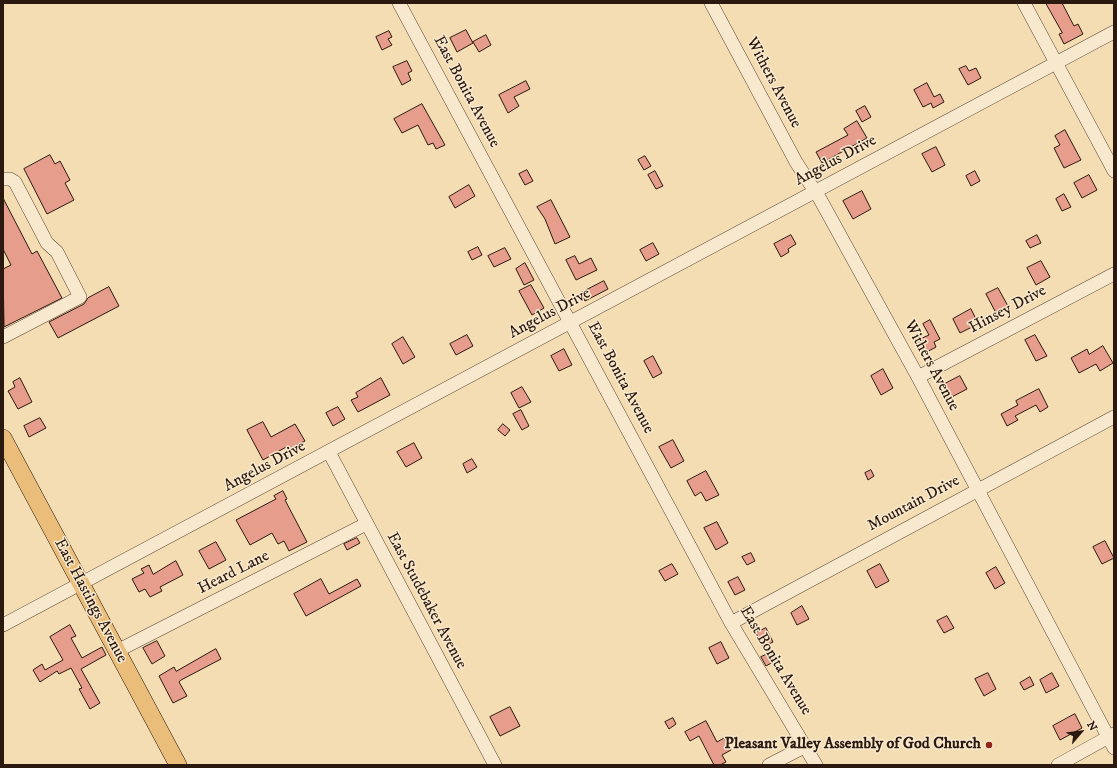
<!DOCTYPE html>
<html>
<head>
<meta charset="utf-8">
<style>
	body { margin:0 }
	#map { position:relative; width:1117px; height:768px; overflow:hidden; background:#f4ddb3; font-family:"IM FELL DW Pica",serif }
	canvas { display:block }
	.frame { position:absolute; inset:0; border:4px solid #2b180e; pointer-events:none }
	.north { position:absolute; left:1061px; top:712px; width:40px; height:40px; -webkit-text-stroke:3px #f8e9ce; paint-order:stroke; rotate:62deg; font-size:11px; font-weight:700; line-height:16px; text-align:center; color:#2b180e }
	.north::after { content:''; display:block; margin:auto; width:14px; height:18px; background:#2b180e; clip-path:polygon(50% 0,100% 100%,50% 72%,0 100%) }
</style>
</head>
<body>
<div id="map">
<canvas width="1117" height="768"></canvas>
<div class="frame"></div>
<div class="north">N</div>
</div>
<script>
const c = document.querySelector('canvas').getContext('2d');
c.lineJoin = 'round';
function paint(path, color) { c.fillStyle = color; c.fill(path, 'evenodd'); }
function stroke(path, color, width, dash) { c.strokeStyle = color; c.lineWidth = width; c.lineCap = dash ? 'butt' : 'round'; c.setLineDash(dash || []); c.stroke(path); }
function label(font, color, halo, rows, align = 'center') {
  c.font = font + ' "IM FELL DW Pica",serif'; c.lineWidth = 3; c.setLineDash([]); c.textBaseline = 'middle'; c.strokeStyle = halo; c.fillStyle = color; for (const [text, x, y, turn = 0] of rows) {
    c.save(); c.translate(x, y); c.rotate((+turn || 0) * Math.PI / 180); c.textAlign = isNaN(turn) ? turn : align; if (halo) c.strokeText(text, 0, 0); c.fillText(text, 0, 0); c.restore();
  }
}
const building = new Path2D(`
	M1046 3H1062L1074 26 1078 24 1083 34 1064 44 1059 34 1062 33Z
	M466 30 473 43 457 52 450 38Z
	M389 31 392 37 388 39 392 45 382 50 376 37Z
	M486 35 491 45 479 52 473 42Z
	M407 61 412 71 408 73 411 80 402 85 393 67Z
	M966 66 969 71 976 68 981 78 968 85 959 69Z
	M526 81 530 89 514 97 519 106 508 113 499 95Z
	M927 83 934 97 940 94 944 102 933 108 931 103 923 107 914 90Z
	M422 104 445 145 436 149 433 143 428 145 418 125 402 133 394 119Z
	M865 106 871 117 862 122 856 111Z
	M857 121 867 138 822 163 816 152 848 135 844 129Z
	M1065 130 1081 160 1064 168 1054 148 1060 145 1055 136Z
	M936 147 945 165 932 172 922 154Z
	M50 155 55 164 60 161 70 180 65 183 74 200 47 214 24 169Z
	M645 156 651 166 644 170 638 160Z
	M527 170 533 181 525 185 519 174Z
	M655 171 663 186 656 189 648 175Z
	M975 171 980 181 971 186 966 176Z
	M1089 175 1097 190 1082 198 1074 183Z
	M469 185 475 196 455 208 449 197Z
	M862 191 871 209 853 219 843 201Z
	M1064 194 1071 207 1062 211 1056 199Z
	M3 198 32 254 37 251 62 298 4 327 3 269 11 265 3 249Z
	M551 200 570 237 555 244 545 219 537 207Z
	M791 235 796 244 788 249 789 252 781 257 774 244Z
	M1037 235 1041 243 1030 248 1026 241Z
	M653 243 659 254 646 261 640 250Z
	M478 247 482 255 472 260 468 252Z
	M505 248 511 259 494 267 488 256Z
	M575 256 579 264 591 258 597 270 576 280 566 260Z
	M1041 261 1050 277 1036 285 1027 268Z
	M525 263 534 280 524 285 516 269Z
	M604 281 608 289 585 301 581 293Z
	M531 285 544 308 532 315 519 291Z
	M109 287 119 306 58 338 49 322 84 304 88 298Z
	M998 288 1008 306 996 313 986 294Z
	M971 309 976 319 970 322 972 327 960 333 953 319Z
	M930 320 940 339 934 342 936 347 925 353 918 340 929 335 923 324Z
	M467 335 473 346 456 355 450 344Z
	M1035 335 1047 356 1036 361 1025 340Z
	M403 337 415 357 403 364 392 344Z
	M1103 346 1113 363 1100 371 1096 364 1079 373 1071 358 1087 349 1089 354Z
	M564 349 572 365 559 371 551 356Z
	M653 356 662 373 653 378 644 361Z
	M883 369 893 388 881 395 871 376Z
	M960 376 967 389 946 400 939 387Z
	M20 378 32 402 18 409 8 391 15 387 13 382Z
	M381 378 390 395 358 412 351 400 358 397 356 393Z
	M522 387 531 402 519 408 511 393Z
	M1039 389 1048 407 1040 412 1036 405 1015 416 1018 420 1007 426 1001 414 1018 405 1016 401Z
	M338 407 345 419 333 426 326 413Z
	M521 410 529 426 522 430 513 414Z
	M40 418 46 428 29 437 24 426Z
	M263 422 271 437 295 424 305 441 289 449 288 446 263 460 247 430Z
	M503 424 510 430 505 436 498 430Z
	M673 440 684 461 671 468 659 447Z
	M414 443 422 458 406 467 397 452Z
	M472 459 477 467 467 473 463 464Z
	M871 470 874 476 868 480 865 473Z
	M706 471 719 495 706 501 701 492 695 496 687 481Z
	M283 491 287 499 285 500 307 542 289 551 284 541 278 544 272 533 250 545 236 520 276 499 274 496Z
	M717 522 728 543 716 550 704 528Z
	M357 538 360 543 347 550 344 544Z
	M1105 541 1114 558 1102 564 1093 547Z
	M216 542 226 560 209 569 199 551Z
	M751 553 755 561 747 565 742 557Z
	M176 561 183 575 160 587 162 591 150 597 145 589 139 592 132 579 144 573 141 569 149 565 153 574Z
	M672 564 678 574 665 581 659 571Z
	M880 564 889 581 876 588 867 571Z
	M996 567 1005 583 995 589 986 573Z
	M738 577 745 590 735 595 728 582Z
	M321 579 329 594 357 579 361 586 306 616 294 594Z
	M802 606 809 619 797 625 791 613Z
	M947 616 954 628 944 633 937 621Z
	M70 625 76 636 71 638 82 658 102 647 106 655 81 669 100 703 90 709 79 689 82 688 71 668 59 674 57 671 40 682 33 670 42 664 45 670 63 660 50 637Z
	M766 628 773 642 763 647 756 633Z
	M157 641 165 656 152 664 143 648Z
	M721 642 729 658 717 664 709 648Z
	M216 649 221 659 181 680 179 682 187 696 173 703 159 676 174 667 176 671Z
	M768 654 773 662 766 666 761 657Z
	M988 673 996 689 984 696 975 679Z
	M1052 673 1059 686 1046 693 1040 680Z
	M1030 677 1034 685 1024 690 1020 683Z
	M510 707 520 726 500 736 490 717Z
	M1075 714 1082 728 1060 740 1053 726Z
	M673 718 676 724 669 729 665 722Z
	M706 721 717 742 724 738 731 750 722 755 726 762 720 765H714L699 736 690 741 685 732Z`);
const minor = new Path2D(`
	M399 3 731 623 816 765
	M711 3 796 162 820 199 918 377 1114 748
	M1024 3 1114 171
	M3 179H10L15 182 47 243 57 252 80 297 3 337
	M918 377 1114 274
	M329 452 495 765
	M731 623 1114 417
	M3 625 1114 32
	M117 651 366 524
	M769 765 806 746
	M1058 765 1114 734`);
const major = new Path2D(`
	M3 438 178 765`);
const markers = [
	[989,745,4,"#8f2418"]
];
const streetNames = [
	["Withers Avenue",773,83,62],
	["East Bonita Avenue",466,92,62],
	["Angelus Drive",836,161,-28],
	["Hinsey Drive",1008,310,-28],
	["Angelus Drive",550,314,-28],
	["Withers Avenue",931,366,62],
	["East Bonita Avenue",620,378,62],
	["Angelus Drive",265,467,-28],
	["Mountain Drive",914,504,-28],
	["Heard Lane",234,573,-27],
	["East Hastings Avenue",90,601,62],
	["East Studebaker Avenue",426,601,62],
	["East Bonita Avenue",775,661,59]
];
const poiNames = [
	["Pleasant Valley Assembly of God Church",981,745]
];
paint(building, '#e79d8c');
stroke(building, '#2b180e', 1);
stroke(minor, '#5d4937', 14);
stroke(major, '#2b180e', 18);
stroke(minor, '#f8e9ce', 13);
stroke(major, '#eabe7a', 17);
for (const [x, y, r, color] of markers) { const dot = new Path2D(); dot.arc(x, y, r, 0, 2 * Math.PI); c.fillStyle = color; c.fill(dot); stroke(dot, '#f8e9ce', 1.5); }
label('16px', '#2b180e', '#f8e9ce', streetNames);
label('bold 16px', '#2b180e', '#f8e9ce', poiNames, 'right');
</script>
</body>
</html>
